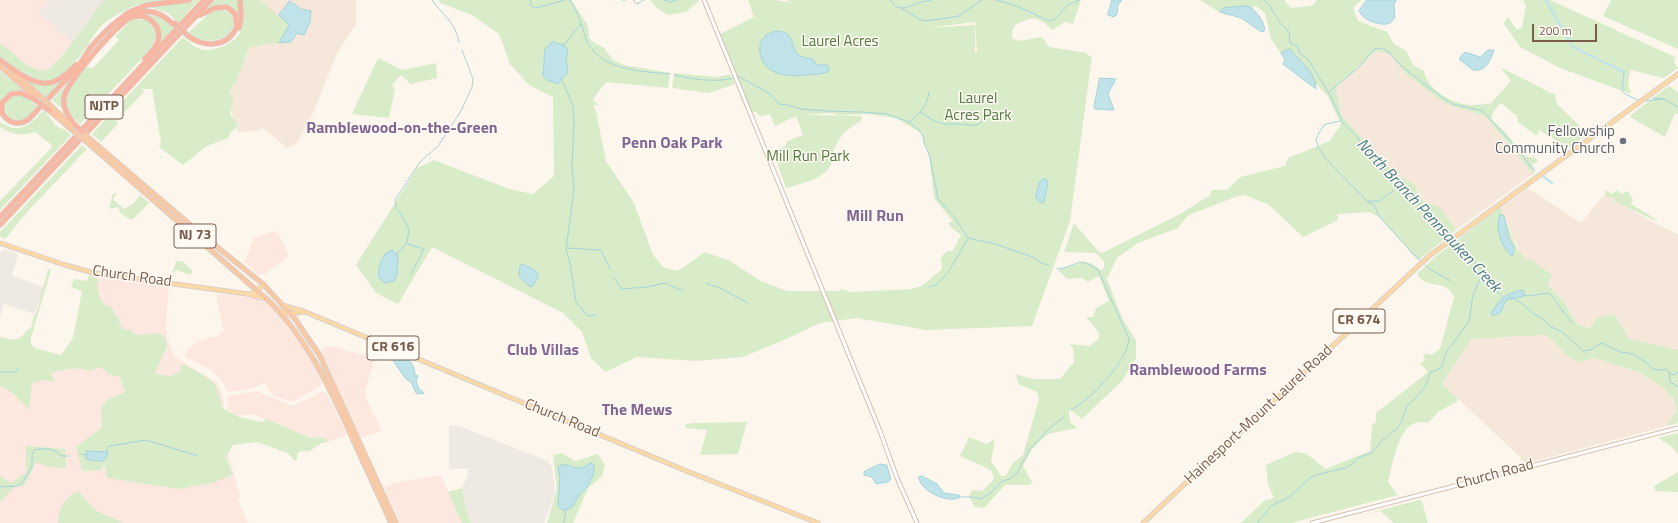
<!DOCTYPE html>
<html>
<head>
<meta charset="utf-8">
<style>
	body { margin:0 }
	#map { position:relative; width:1678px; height:523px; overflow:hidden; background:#fdf6ec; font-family:"Titillium Web",sans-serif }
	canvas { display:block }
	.scale { position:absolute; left:1532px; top:24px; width:65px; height:18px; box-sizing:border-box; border:2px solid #7a5c4d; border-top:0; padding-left:5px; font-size:12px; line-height:14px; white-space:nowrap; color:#7a5c4d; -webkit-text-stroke:3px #fffaf3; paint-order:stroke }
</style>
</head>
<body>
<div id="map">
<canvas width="1678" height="523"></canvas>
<div class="scale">200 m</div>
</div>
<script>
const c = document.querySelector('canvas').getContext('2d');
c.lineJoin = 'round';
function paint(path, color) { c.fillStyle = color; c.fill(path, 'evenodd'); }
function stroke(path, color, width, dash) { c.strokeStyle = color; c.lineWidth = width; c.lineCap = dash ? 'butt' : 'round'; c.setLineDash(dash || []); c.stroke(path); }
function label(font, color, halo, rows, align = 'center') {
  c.font = font + ' "Titillium Web",sans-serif'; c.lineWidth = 3; c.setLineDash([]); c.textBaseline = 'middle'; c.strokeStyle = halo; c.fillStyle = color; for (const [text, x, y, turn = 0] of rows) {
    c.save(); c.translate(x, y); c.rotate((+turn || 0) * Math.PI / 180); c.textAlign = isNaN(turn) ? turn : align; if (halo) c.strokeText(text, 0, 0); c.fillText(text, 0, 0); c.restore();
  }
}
const residential = new Path2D(`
	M257 0H356V24L337 53 313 113 297 143 287 148 263 128 258 131 238 132 228 98 252 43Z
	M1376 51 1390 54 1408 76 1446 104 1485 116 1533 174 1456 230 1439 206 1423 202 1414 184 1396 175 1341 115 1336 87Z
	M1528 188 1581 223 1602 197 1608 196 1615 198V201L1660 226 1678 234V350L1629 339 1577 324 1564 302 1546 284 1553 276 1528 261 1520 253 1500 207Z
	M1546 335 1570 358 1581 362 1593 358 1639 372 1664 388 1675 402 1676 412 1667 426 1524 464 1519 456 1442 384 1471 339Z`);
const commercial = new Path2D(`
	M0 0H132L115 8 54 72 11 68 0 60Z
	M274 231 279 235 289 256 264 274 258 275 244 262 254 238Z
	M92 274 113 279 169 287 166 320 167 337 174 356 218 384 221 390 224 403V422L227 450 241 498 237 499 248 523H0V341L42 357 67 356Z
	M217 294 259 298 268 304 281 318 301 344 322 380 321 386 292 402 272 395 264 383 254 388 228 392 222 381 213 371 185 357V353L198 341 211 337H216L224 330 217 302Z
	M329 346 375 358 365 391 367 400 382 431 361 438 321 350Z
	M256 391 293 406 322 392 326 391 347 435 328 442 327 439 318 437 311 438 253 414 237 416 228 410 227 396Z
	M441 475 462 523H400L384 487 397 482Z`);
const industrial = new Path2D(`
	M49 0H104L72 42 39 13Z
	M4 249 18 254 12 276 44 287 35 314 4 304 0 319V253Z
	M449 426H459L548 461 552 467 555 492 544 523H471L466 510 462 488 468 475V469H449Z`);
const green = new Path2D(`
	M104 0H170C158 2 143 2 131 7 123 11 115 16 107 21 96 29 91 41 83 52 78 60 63 76 54 79 37 85 12 67 0 56V43L27 65 40 71 49 69 63 55Z
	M191 0H199L178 23 168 13 150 7Z
	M215 0H239V18C232 3 223 4 209 7Z
	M243 0H260L289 25 279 43H269L249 48 237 79 230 92 234 102 230 114 235 120 238 126 231 132 228 138 207 146 183 165 159 147 161 142 152 89H142L144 92 116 121 118 124 101 142 92 134 183 37C189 42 196 49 204 50 217 51 238 42 242 28 244 20 242 9 243 0Z
	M439 0H571L587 24 590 40 604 48 613 60 624 65 670 73 668 88 606 82 593 99 598 105H593L596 111 606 161 634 203 653 255 664 268 678 271 705 252 730 261 761 281 787 291H840L841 289 851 292 912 289 922 286 942 269 941 257 947 251H953L961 235 952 228 948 223 953 221 934 198 929 155 921 133 896 118 866 114 838 115 831 113 804 115 862 116V120C847 130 838 135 833 154 832 159 832 165 828 169 820 180 799 184 786 188L773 152 786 145 787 141 803 135 796 116 775 126 770 114 762 116 758 115 757 112H749L718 35 754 17 748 0H775L793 3 786 0H1081L1073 24 1065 22 1052 30C1036 15 1034 16 1015 25L1012 32V38L1018 41 1042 37 1049 47 1087 53V55L1092 56 1070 221 1032 326 926 330 857 318 820 323 784 340 743 357 696 361 637 357 605 372 591 358 582 332 563 313 432 247 398 304 376 293 356 265 417 168 434 160 509 189 533 194 554 176 553 97 529 85 510 64 499 34 472 15 440 3ZM975 22 977 52H975V25L926 28Z
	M650 0H698L699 1 686 12 668 15 658 9Z
	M1200 0H1284L1291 8 1312 6 1317 0H1361L1353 8 1358 21 1387 32 1394 44 1406 51 1414 66 1424 71C1427 90 1454 105 1472 105 1478 105 1485 104 1491 103L1511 81 1500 67 1555 95 1557 104 1588 134 1569 148 1539 130 1537 135H1535L1518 122 1517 116 1501 103 1494 111 1491 119 1503 130 1525 156 1536 158 1538 162 1532 164 1535 172 1533 174 1485 116 1446 104 1408 76 1390 54 1376 51 1336 87 1341 115 1396 175 1414 184 1423 202 1439 206 1456 230 1418 260 1380 218 1370 212 1337 214 1338 220 1303 237 1269 205 1245 195 1235 197 1187 216 1178 228 1138 243 1117 258 1107 279 1122 318 1136 340V358L1122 381 1082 419 1069 409 1070 422 1077 428 1048 434 1032 449 1023 466 1032 482 1030 485H1005L984 508 975 507 969 497 972 490 982 491 994 479 991 470 960 456 969 437 986 444 995 439 991 461 1001 476H1006L1012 464 1023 455 1039 399 1037 392 1019 384 1015 374 1032 379H1060L1074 362 1073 349 1070 344 1089 346 1099 339V333L1086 317H1093L1096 308 1109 301 1099 276 1088 282 1082 278 1067 279 1058 270 1080 263H1091L1101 270 1104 268V261L1096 253 1064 252 1074 223 1098 251 1102 253 1182 213 1210 195 1212 190H1227L1240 177 1285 166 1288 158 1330 141 1341 124 1327 95 1316 84V89L1283 64 1285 59 1271 39 1265 13 1256 6 1252 8 1263 24V32L1241 18 1219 12Z
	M1523 0H1550L1675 57 1674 63 1678 68 1664 78 1630 70 1628 83 1631 94 1560 68 1520 47 1504 24 1508 17 1517 30 1522 27 1526 5Z
	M1611 0H1678V49L1603 16Z
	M222 9 231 14 234 22C233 25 232 29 231 31 221 44 199 43 188 33L212 11Z
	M144 14 161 17 174 27 159 44C161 26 159 22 144 14Z
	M132 19 146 20 155 26 156 35 152 48 80 124C55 102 70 90 85 67L93 68 119 40 115 37Z
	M378 58 402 70 436 63 437 78 411 84 401 75 392 85 395 89 389 118 352 114Z
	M0 71 24 91C11 90 7 91 0 103Z
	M70 72 47 98 19 75 43 84Z
	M674 73 717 77 730 74 735 84 709 93 672 88Z
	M66 85 61 100 64 110 52 100Z
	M1669 86 1678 92V114L1675 113 1665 137 1630 117 1632 114Z
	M17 94 25 96 38 107C33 112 27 120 20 120 2 123 0 98 17 94Z
	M44 110 56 126 65 130 71 135 0 210V201L53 146 35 132C23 136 11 135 0 127V122C20 135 30 125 44 110Z
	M82 145 87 149 28 211 5 239 0 237V232Z
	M1605 190 1612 194 1617 190 1621 194 1628 191 1633 200 1631 204 1654 218 1658 222 1614 201 1615 198 1605 196Z
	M114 193 117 194 113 199 124 209 133 204 140 195 149 203 135 217 131 220 120 213 118 207 109 209 112 196Z
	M1500 207 1517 249 1528 261 1530 259 1553 276 1547 284 1564 302 1577 324 1589 328 1598 318 1614 314 1629 339 1678 350V423L1667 426 1676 412 1675 402 1664 388 1639 372 1593 358 1581 362 1570 358 1546 335 1471 339 1442 384 1457 398V402L1439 411 1428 423C1398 415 1394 462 1388 482L1398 495 1291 523H1240L1242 522 1265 500 1274 498 1268 484 1266 465 1295 452 1307 454 1326 469 1370 451 1372 425 1376 422V413L1428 372 1420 363 1425 360 1423 356 1426 353 1431 355 1440 349 1454 297C1446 280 1436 288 1424 281 1421 280 1419 276 1417 274L1434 258Z
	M176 261H182L192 270 191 275 176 270 172 274Z
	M48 269 51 270 31 338V344L35 348 61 355 73 338 82 291 71 287 74 279 87 281 89 275 100 280 97 283 99 296 104 305 110 306 119 319V322L123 329 130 330 137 335 159 333 166 338 167 346 155 374 171 376 179 372 181 366 184 364C207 379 218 376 222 408L239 417 262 422 266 419 311 438 318 437 327 439 328 442 322 443 308 452 306 451 299 452 297 455V459L294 461 288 453 257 442 233 445 226 457 233 475 212 483 179 489 107 478 105 466 104 465 101 470 82 471 76 447 102 427C99 401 101 403 125 392L120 377 107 374 105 370 99 367 91 371C76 366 66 369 51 373L54 382 44 380 32 383 29 410 11 392 0 386V337C7 339 18 342 23 335 26 332 26 330 31 328L34 315 36 314ZM87 451 108 452 107 457 103 461 87 459Z
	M747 422 738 454 700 455 707 430 685 428 686 424 694 423Z
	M1678 433V454L1672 447 1658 438Z
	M26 446 65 449 66 465 64 468 48 467 36 462 24 486 14 487 0 503V476L11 483 26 473Z
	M562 453 575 461 598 454 605 466 602 476 588 488 573 523H547L557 488 553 455Z
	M1678 472V492L1655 491 1654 486Z
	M462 488 466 510 471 523H462L448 492Z
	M77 492H79L96 511 124 523H58C59 509 63 498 77 492Z
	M1419 500 1422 501 1428 523H1394L1380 511 1362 515Z`);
const water = new Path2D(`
	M1112 0H1122L1118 5 1117 14 1114 17 1108 15Z
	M1367 0H1396L1394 5 1395 18C1393 19 1392 22 1390 23 1382 27 1362 20 1359 11Z
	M290 1 301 9 311 11 310 22 304 35 297 33 291 42 279 43 289 25 279 15Z
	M1248 6C1256 10 1264 21 1265 30L1263 32 1260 31 1241 18 1220 12 1223 8Z
	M776 31C797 31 789 49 800 56 804 58 809 58 813 59L817 65H827L829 68V71C822 75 815 74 807 75 789 77 763 76 760 52 759 46 761 40 766 35Z
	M553 42 564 45 568 50 566 60 568 72 558 84 547 80 543 76 545 49Z
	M1290 49C1299 61 1316 72 1316 89L1283 64 1285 60 1281 53Z
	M1488 50H1494C1490 61 1486 72 1473 70L1460 60V57L1465 52 1480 57Z
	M1100 78 1116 79 1108 94 1114 110 1095 109 1094 107Z
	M1043 179H1046L1048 182 1044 202 1042 203 1036 198C1035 193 1039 188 1039 183Z
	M1500 215 1504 216 1509 239 1514 247V253L1512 256C1501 248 1495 227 1500 215Z
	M392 250 398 255 397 275 394 281 385 283 379 278C377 270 382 252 392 250Z
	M522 264 533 269 538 273V277L532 287 528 285 519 276 520 267Z
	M1522 290 1524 292V296L1518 298H1508L1505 302 1501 312 1493 316 1491 314C1498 300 1506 293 1522 290Z
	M393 354C406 354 414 361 415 375L418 376 416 381 419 389 424 393 419 394 416 393 411 382 406 379 394 362 392 357Z
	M87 451 108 452C105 465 98 461 86 459Z
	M591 463 594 465V473L588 486 581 493 572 507 566 510H562L558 505 560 477 558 467 564 464C578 468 578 471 591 463Z
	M880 464 887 465 891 479 888 482 876 484 872 477 864 475V472Z
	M919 477 922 476 937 484 944 493 959 495 960 497C949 505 918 490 919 477Z`);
const stream = new Path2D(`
	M432 0C443 16 455 21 459 42
	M530 0 531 6 536 8 565 0
	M570 0C578 11 581 24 585 36 597 71 640 71 670 74
	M622 0H626
	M633 0 637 4 644 0
	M664 0 670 2 676 0
	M890 0C898 11 905 9 915 4 916 3 927 1 931 0
	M996 0 1017 6 1049 21 1055 19 1069 4 1080 0
	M1264 0 1270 6 1280 23 1289 32 1290 43 1297 46 1300 54 1308 59 1330 95 1343 123 1358 138 1364 148 1391 175 1397 183 1406 190 1418 203 1436 224 1452 238
	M901 8 921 20 927 21 959 16 982 0
	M564 45 581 24
	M1624 72 1622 91 1625 94 1638 100
	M674 75C692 79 715 83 733 78
	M738 76 770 94 779 104 788 105 801 109 828 111 861 112 887 114 909 122 919 130 923 136 924 143 930 157 938 199 956 219 968 238 995 244 1033 257 1041 263 1049 265
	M561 78 573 106 574 121 572 167 574 189 566 250 570 263 576 302 588 316 596 315
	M1329 92 1359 67 1374 49 1381 48 1389 52 1401 66 1443 98 1453 104 1483 111 1522 154 1530 166 1535 170
	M1653 98 1664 99 1678 107
	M1645 101 1663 99
	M920 112C928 117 936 123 945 124 949 125 954 123 958 124 977 125 979 130 990 110
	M1340 121 1326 124 1322 128 1316 139 1318 147 1326 159 1368 202 1374 205 1379 216 1414 255 1420 260
	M909 122C920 114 928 105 929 92
	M1368 201H1379L1400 186
	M1454 240 1489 278 1494 289 1503 297
	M408 244 424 249 411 274
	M567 248 601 250 610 269
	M396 255 407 243 409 229 401 214 396 208 395 200 420 162 438 146 446 134 461 111 472 87 473 79 462 50
	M1425 265 1431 270 1451 281
	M1057 269 1064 268 1080 262 1086 263 1098 270 1129 339C1127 362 1091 399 1071 410
	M614 278 622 289 647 287 665 283 680 290 683 289
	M706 284H709L712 286H716L748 303
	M929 287C945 286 959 251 968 239
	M1523 295 1528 296 1549 293 1572 323
	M1506 299H1514L1520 302 1534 314 1543 319 1551 327 1561 331 1583 351 1590 350 1602 343 1621 352 1633 354 1647 363 1653 369 1659 370 1666 369 1669 372 1670 382 1678 387
	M0 372H16L19 368
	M1670 373 1673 375 1678 372
	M107 452V448L110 446 146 440 198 456
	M81 454 87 455
	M0 487 17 486 23 482 32 466V454L34 450C42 448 57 448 61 456H69
	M959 497H972L981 499 993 491 1002 481 1010 479 1017 473 1030 449 1051 427 1064 417
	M564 523 566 509
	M1257 523 1271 506 1289 497 1311 477 1316 475 1345 468 1351 465 1358 458 1373 452 1383 439 1387 438 1392 431 1396 430 1402 420 1407 406 1416 398 1426 385 1430 373 1441 368 1446 353 1469 321 1473 295 1483 272`);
const canal = new Path2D(`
	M1546 0 1573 47 1624 72
	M1544 177 1552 183`);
const secondary = new Path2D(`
	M704 0 880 431 897 478 917 523
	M1312 523 1678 428`);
const primary = new Path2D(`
	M0 243 65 265 94 273 248 294 255 293 263 284
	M251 295 264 298
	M285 306 303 311 689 472 818 523
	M280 311 288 314 303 312
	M1143 523 1429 256 1678 74`);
const trunk = new Path2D(`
	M0 66 37 99
	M9 68 40 96
	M53 108 73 126
	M50 111 71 129
	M91 140 202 235 263 284 295 319 320 356 396 523
	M88 143 270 302C306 338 327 382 348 428 362 460 377 491 391 523`);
const motorway = new Path2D(`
	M133 17C147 13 162 25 158 41 156 48 150 53 145 59
	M239 28 241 16 240 0
	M187 35C203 48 228 48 237 26L235 14 227 7 215 8 200 15
	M0 60C14 70 35 88 53 82 62 79 69 72 76 65
	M34 99 21 93 11 94 2 103V113C9 124 19 126 29 119L78 67 90 48 100 37 110 27 129 12 147 5 189 0
	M75 125C68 117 62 108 64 97 67 81 122 17 138 13 152 8 164 15 174 25
	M0 217 204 0
	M0 225 211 0`);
const trunkBridge = new Path2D(`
	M40 96 53 108
	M71 129 88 143
	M81 131 91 140`);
const motorwayBridge = new Path2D(`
	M175 23 187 35
	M34 99 50 111
	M75 125 83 132`);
const markers = [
	[1623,141,4,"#6b7280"]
];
const shields = [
	[104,107,38],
	[195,236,42],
	[1359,321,52],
	[393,348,52]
];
const shieldNames = [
	["NJTP",104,107],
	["NJ 73",195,236],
	["CR 674",1359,321],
	["CR 616",393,348]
];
const parkNames = [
	["Laurel Acres",840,42],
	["Laurel",978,99],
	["Acres Park",978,116],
	["Mill Run Park",808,157]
];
const worshipNames = [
	["Fellowship",1615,132],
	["Community Church",1615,149]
];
const streetNames = [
	["Church Road",132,277,8],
	["Hainesport-Mount Laurel Road",1259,415,-43],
	["Church Road",562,419,22],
	["Church Road",1495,475,-15]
];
const neighbourhoodNames = [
	["Ramblewood-on-the-Green",402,129],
	["Penn Oak Park",672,144],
	["Mill Run",875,217],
	["Club Villas",543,351],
	["Ramblewood Farms",1198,371],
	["The Mews",637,411]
];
const waterNames = [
	["North Branch Pennsauken Creek",1428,216,47]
];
paint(residential, '#f5e8da');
paint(commercial, '#fde8e0');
paint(industrial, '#efe9e4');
paint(green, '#d8ecc9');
paint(water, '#bfe3e8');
stroke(water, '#a5d3da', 1);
stroke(stream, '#a5d3da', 1);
stroke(canal, '#bfe3e8', 2.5);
stroke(secondary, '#d6c0b0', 5);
stroke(primary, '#dad1cd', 5.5);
stroke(trunk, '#dad1cd', 6);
stroke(motorway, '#dad1cd', 6);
stroke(secondary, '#fff', 3);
stroke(primary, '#fbd9a5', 3.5);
stroke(trunk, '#f9c8a4', 4);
stroke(motorway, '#f7b7a3', 4.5);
stroke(trunkBridge, '#dad1cd', 6, []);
stroke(motorwayBridge, '#dad1cd', 6, []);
stroke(trunkBridge, '#f9c8a4', 4);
stroke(motorwayBridge, '#f7b7a3', 4.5);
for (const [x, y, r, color] of markers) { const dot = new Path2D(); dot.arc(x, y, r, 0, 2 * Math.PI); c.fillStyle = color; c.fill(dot); stroke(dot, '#fffaf3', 1.5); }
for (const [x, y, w] of shields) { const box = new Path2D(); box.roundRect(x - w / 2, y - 12, w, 24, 3); c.fillStyle = '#fffaf3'; c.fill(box); stroke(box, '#7a5c4d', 1); }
label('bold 14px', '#7a5c4d', null, shieldNames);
label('15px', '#537a41', '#fffaf3', parkNames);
label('15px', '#5b616d', '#fffaf3', worshipNames, 'right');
label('15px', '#7a5c4d', '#fffaf3', streetNames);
label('bold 16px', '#846695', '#fffaf3', neighbourhoodNames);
label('italic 16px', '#437c86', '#fffaf3', waterNames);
</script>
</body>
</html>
